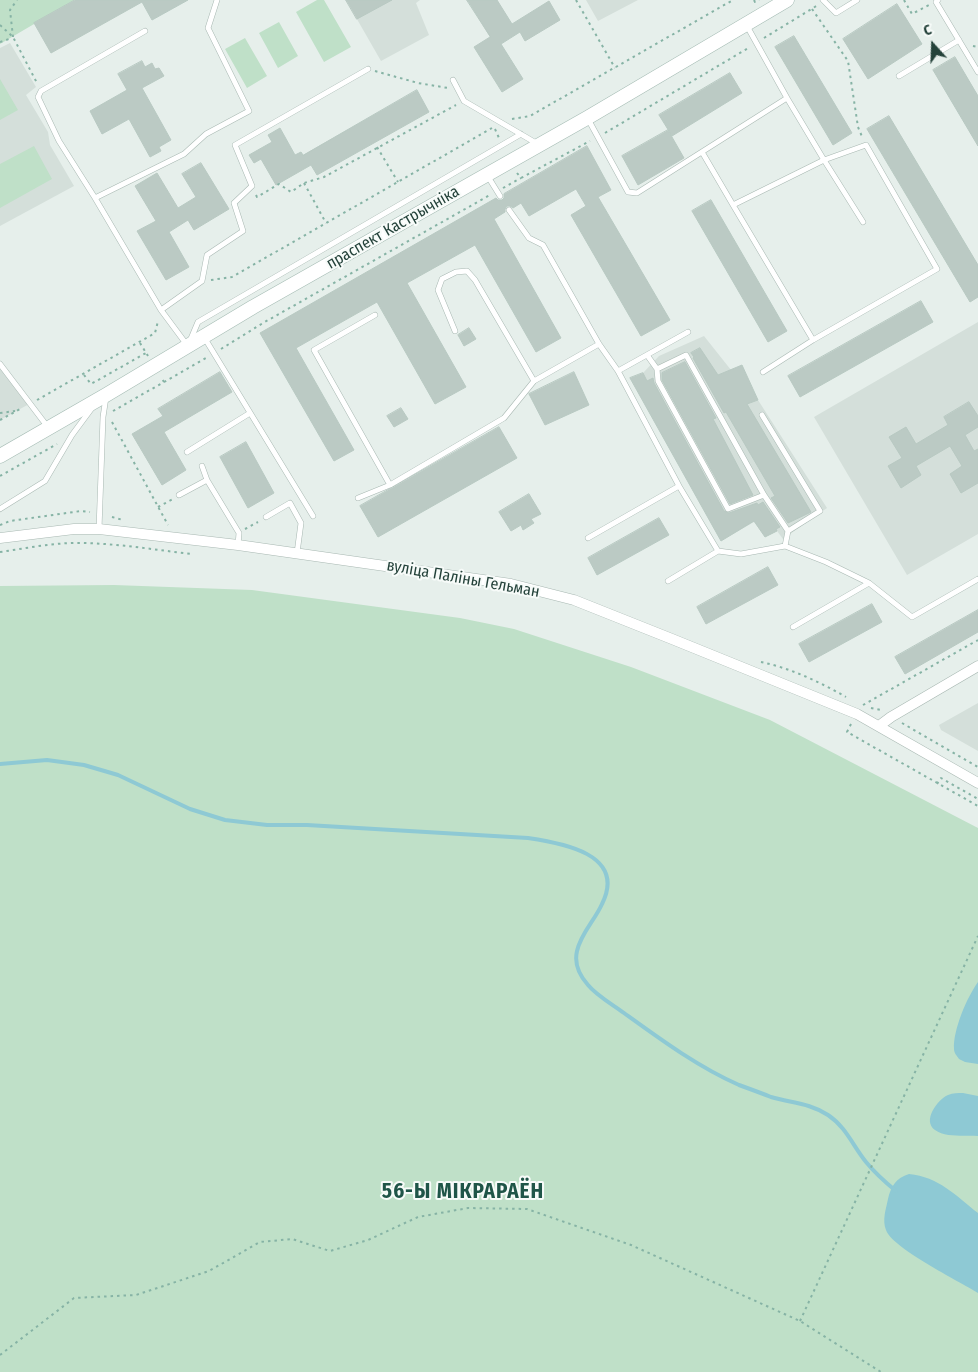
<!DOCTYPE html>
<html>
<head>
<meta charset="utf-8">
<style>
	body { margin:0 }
	#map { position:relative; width:978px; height:1372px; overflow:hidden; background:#e6efeb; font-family:"Fira Sans Condensed",sans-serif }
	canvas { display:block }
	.north { position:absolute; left:908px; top:20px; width:50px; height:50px; -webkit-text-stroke:4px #f7fbf9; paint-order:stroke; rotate:340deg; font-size:14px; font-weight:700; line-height:20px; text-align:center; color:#24423a }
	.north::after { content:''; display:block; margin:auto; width:18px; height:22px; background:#24423a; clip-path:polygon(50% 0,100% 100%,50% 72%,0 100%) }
</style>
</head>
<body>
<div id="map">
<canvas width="978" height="1372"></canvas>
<div class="north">С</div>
</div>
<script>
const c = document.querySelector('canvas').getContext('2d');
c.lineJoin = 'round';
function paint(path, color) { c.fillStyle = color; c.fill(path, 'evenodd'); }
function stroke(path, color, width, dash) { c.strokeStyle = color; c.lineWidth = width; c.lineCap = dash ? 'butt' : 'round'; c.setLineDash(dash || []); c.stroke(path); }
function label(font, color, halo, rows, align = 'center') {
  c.font = font + ' "Fira Sans Condensed",sans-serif'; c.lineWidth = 4; c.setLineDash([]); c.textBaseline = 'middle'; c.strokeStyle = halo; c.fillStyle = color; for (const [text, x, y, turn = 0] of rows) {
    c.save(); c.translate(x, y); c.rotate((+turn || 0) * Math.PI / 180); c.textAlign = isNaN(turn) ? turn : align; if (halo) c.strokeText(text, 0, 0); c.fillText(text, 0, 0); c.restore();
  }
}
const built = new Path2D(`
	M346 0H420L416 3 429 35 381 61Z
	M586 0H638L598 21Z
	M10 43 36 87 26 95 48 132 50 145 74 186 0 226V48Z
	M978 322V534L907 575 814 417Z
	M704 336 731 370 747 403 758 400 827 508 783 539 777 531 765 537 754 522 721 541 630 378 643 373 659 356Z
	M0 364 31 403 0 420Z
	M978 703V751L941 730 939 725Z`);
const green = new Path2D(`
	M0 0H75L0 44Z
	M317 0H324L351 47 324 62 296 12Z
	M279 22 298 56 278 68 259 33Z
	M245 38 267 76 247 88 225 49Z
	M0 79 18 110 0 120Z
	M34 146 52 179 0 208V164Z
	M114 585 252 590 460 618 514 629 631 667 770 720 978 828V1372H0V586Z`);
const water = new Path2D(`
	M978 982V1064L965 1062 959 1059C957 1056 954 1053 954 1049 953 1030 967 997 978 982Z
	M963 1093 978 1096V1136C966 1135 946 1138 935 1130 922 1121 937 1100 948 1095 953 1093 958 1093 963 1093Z
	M909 1174C939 1177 955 1195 978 1213V1293C959 1281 892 1248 886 1230 882 1220 886 1209 888 1199 891 1186 896 1178 909 1174Z`);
const stream = new Path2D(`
	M0 764 47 760 84 765 118 775 190 809 225 820 267 825H307L528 838C562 843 627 854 602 904 595 920 581 933 577 951 574 964 579 975 588 985 597 996 612 1004 624 1013 660 1039 698 1067 739 1085 750 1089 761 1093 771 1097 791 1103 810 1103 828 1115 846 1127 853 1146 866 1162 875 1173 885 1182 896 1191`);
const building = new Path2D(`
	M75 0H188L152 20 142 2 51 53 34 23Z
	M346 0H392L357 19Z
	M467 0H497L512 24 549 1 560 20 525 41 520 32 501 44 523 79 502 92 474 47 490 37Z
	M897 4 922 44 868 79 843 39Z
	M794 36 852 133 833 145 775 47Z
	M955 57 978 96V146L933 70Z
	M142 61 145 67 152 63 155 69 159 68 164 76 142 88 171 140 159 147 161 151 150 157 129 119 102 134 90 111 127 90 118 74Z
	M730 73 742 93 672 136 659 115Z
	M417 90 429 112 317 175 311 165 276 185 261 159 254 163 249 155 272 142 268 135 280 128 295 155 301 152 303 155Z
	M889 116 978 265V297L970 302 867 129Z
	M668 130 684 158 638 185 622 156Z
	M587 146 611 190 598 197 670 320 641 336 571 215 586 206 576 189 529 216 521 203 513 208 510 206H507L505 209V212L494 219 561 338 536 352 475 245 407 283 466 387 435 404 377 302 296 348 354 450 334 461 260 333 496 198 498 200H502L504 198V194Z
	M201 163 229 209 194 230 188 220 169 232 189 267 166 280 137 231 156 221 135 186 157 173 178 208 196 197 182 174Z
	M711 200 787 331 768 342 692 211Z
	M921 301 933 322 800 397 788 376Z
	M469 328 476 339 464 346 458 335Z
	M700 348 718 375 742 365 758 400 747 404 811 512 788 523 771 498 775 496 726 412 724 413 693 358 694 357 691 353Z
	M685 362 716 418 713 419 753 495 730 504 662 380V373Z
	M220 372 232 392 164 432 186 470 162 485 132 434 163 416 158 409Z
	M574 372 589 405 545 425 529 394Z
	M643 373 647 381 653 378 654 383 724 511 729 513 757 503 758 505 763 502 780 527 776 529 777 531 765 537 754 521 721 541 630 378Z
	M969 402 978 416V427L965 435 974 451 978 449V483L961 493 950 474 962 466 950 446 916 466 921 475 901 488 888 466 902 458 889 437 906 427 916 444 948 425 944 417Z
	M401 408 408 419 394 427 387 416Z
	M499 427 517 458 378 537 360 506Z
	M246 442 274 493 248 508 220 457Z
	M529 494 541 514 531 519 534 523 523 530 521 525 511 531 499 512Z
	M659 518 669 535 597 575 588 558Z
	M768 567 778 585 706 624 697 607Z
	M872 604 882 622 809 662 799 644Z
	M978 610V632L905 674 895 657Z`);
const path = new Path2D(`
	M576 0 615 68
	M754 0 755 2 759 0
	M904 0 912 14 929 5
	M812 9 848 61 858 127 863 139
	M0 25 13 37 37 83
	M13 37 10 10 17 0
	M764 38 818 5
	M0 42 12 38
	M973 46 978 47
	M375 71 418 83 448 88
	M512 119 530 116 733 0
	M495 129 499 138
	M605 133 750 47
	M377 147 398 182
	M517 173 521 178 590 141
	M304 183 326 223
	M503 188 521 178
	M256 195 257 197 279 184 291 192 304 183 324 177 456 105
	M211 280 232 277 492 128
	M140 343 148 356
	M221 349 263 323 490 195
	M84 375 91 384 146 353
	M164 382 206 358
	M37 400 155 333 158 321
	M113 411 164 382 161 377
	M0 413 15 411
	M0 420 22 408
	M112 422 168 525
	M0 476 57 444
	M158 507 173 499
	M112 517 123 520
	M0 525 10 521 81 511 90 512
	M245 529 258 522
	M0 552C28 548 56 542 85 543 121 544 156 550 192 554
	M761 662C790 668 820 682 846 697
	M863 705 978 640
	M871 708 881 710
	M902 723 978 767
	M851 724 847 732 978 806
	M937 784 941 778 978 799
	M800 1321 978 936
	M0 1355 74 1298 136 1295 209 1271 260 1242 292 1239 330 1251 368 1240 418 1217 468 1208 527 1209 631 1245 800 1321 881 1372`);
const lane = new Path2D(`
	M823 0 836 13 857 0
	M938 0 936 2 978 72
	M747 26 787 98 824 160 866 145 937 269 813 340 763 372
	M145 31 41 91 38 97 59 141 95 198 161 310 187 345
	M899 76 959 40
	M453 80 464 101 536 143
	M588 119 628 192 637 193 787 98
	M702 152 733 205
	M487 175 500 196
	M95 198 184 154 206 134 249 111 208 28 217 0
	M509 210 529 238 543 245 599 344 618 371 679 486 718 551
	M161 310 202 281 207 255 243 231 234 203 252 186 235 145 368 69
	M375 315 314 350 390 485
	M455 331 438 290 442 279 456 272 467 271 475 280 534 381
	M204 337 313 516
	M813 340 733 205 824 160 863 222
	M190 341 198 322 521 134
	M647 355 657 369 658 381 728 509 764 495
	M0 364 47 426
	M657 369 686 355 764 495 788 531 820 511 762 415
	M618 371 688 332
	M187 452 250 413
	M202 466 207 480 239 533 238 545
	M179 495 207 480
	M358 498 390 485 504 418 534 381 599 344
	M0 509 45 481 72 435 92 408
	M266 517 290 503 301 523 297 553
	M99 529 103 417 106 397
	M588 538 679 486
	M785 546 788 531
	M668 581 718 551 741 554 785 546 826 562 869 583 912 617 978 579
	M793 627 869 583`);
const street = new Path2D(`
	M0 538 74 529H99L238 545 511 584 574 600 672 639 857 714 978 783
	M879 726 891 717 978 666`);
const secondary = new Path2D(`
	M0 456 106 395 253 307 587 118 787 0`);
const streetNames = [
	["праспект Кастрычніка",393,228,-30],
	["вуліца Паліны Гельман",463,579,10]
];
const districtNames = [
	["56-Ы МІКРАРАЁН",463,1192]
];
paint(built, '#d4dfda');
paint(green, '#bfe0c8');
paint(water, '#8ec9d4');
stroke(stream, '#8ec9d4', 4);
paint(building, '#bbcac4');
stroke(building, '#b8c9c2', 1);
stroke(lane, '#a8b8b2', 6);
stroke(street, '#a8b8b2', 11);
stroke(secondary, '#a4bbb3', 15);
stroke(path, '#86b3a5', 2, [2.5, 4]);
stroke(lane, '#fff', 5);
stroke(street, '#fff', 10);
stroke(secondary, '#fff', 14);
label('16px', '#24423a', '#f7fbf9', streetNames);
c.letterSpacing = '1px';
label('bold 21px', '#1f5548', '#f7fbf9', districtNames);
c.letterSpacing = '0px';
</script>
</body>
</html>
